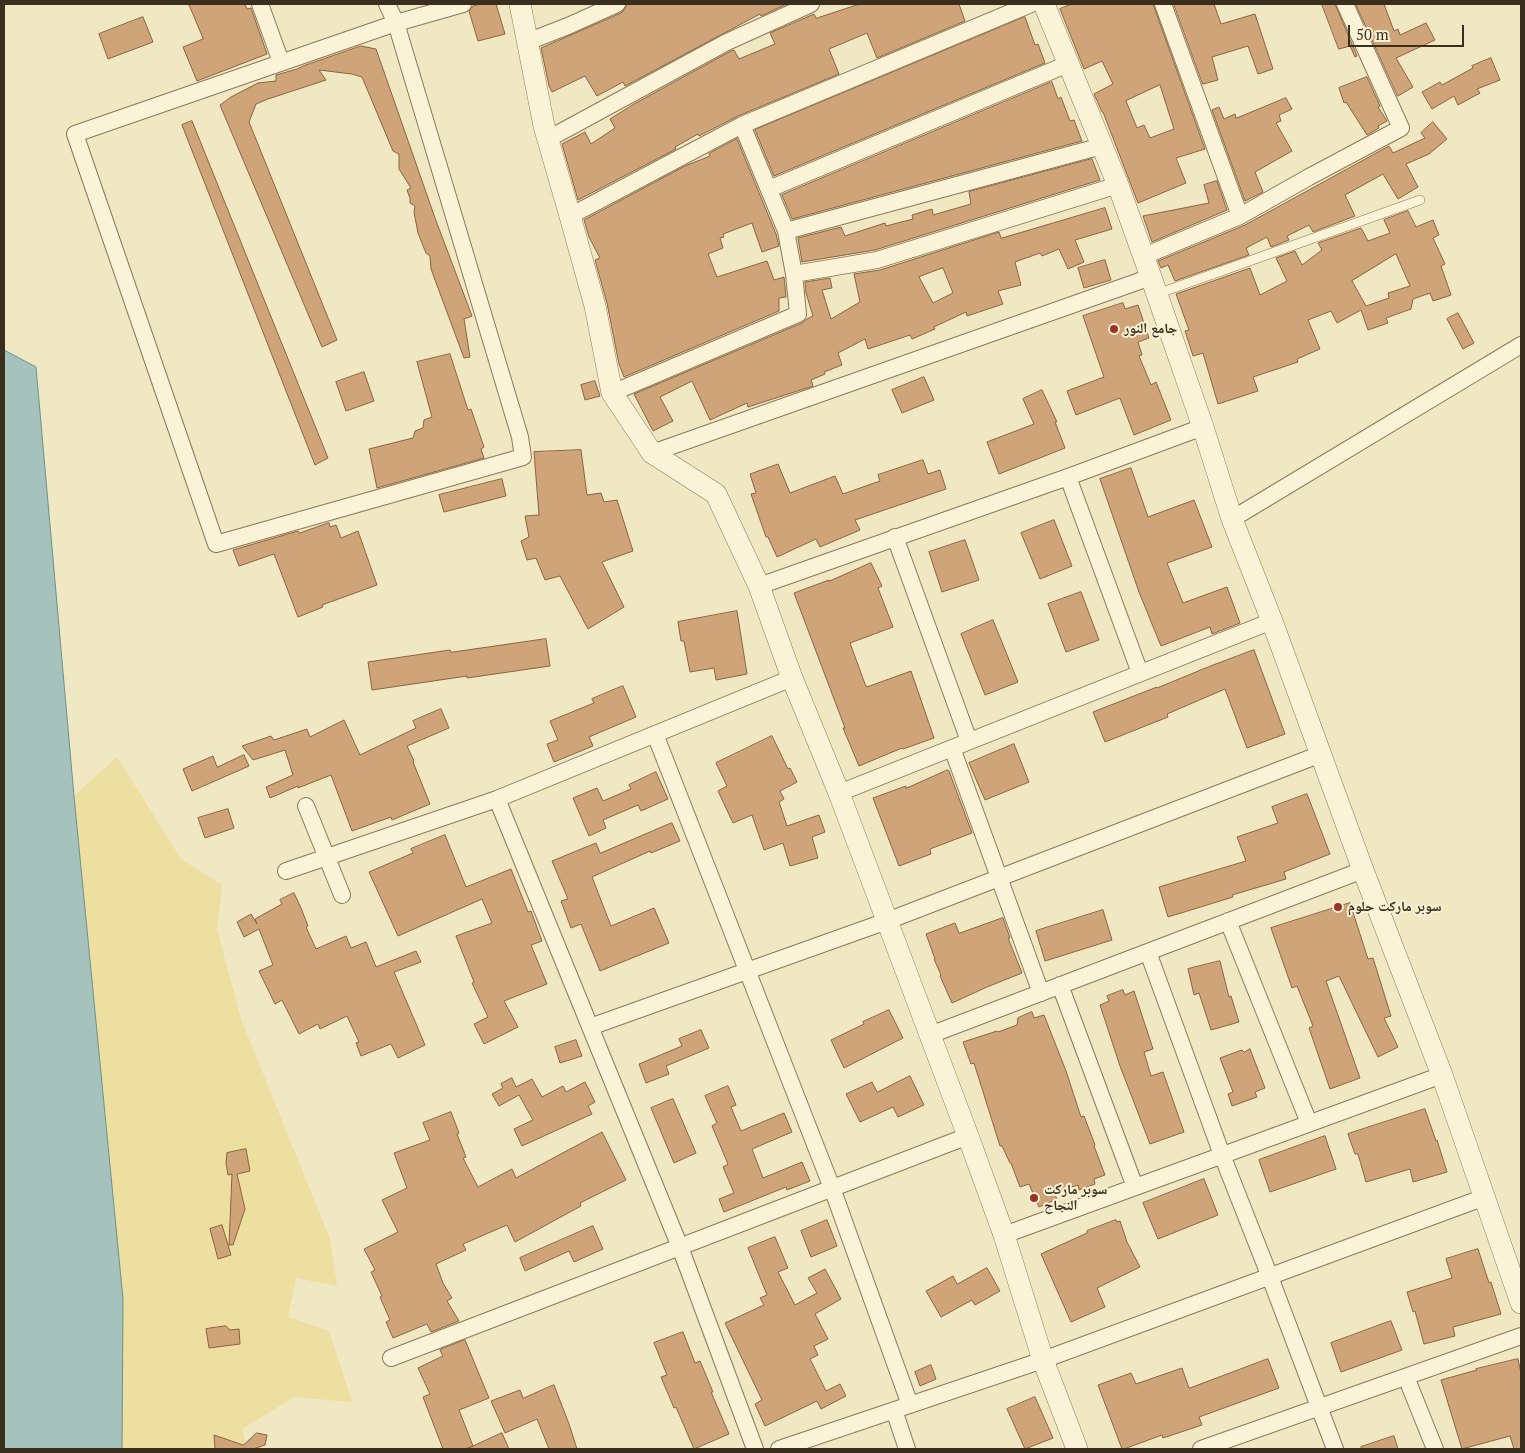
<!DOCTYPE html>
<html>
<head>
<meta charset="utf-8">
<style>
	body { margin:0 }
	#map { position:relative; width:1525px; height:1453px; overflow:hidden; background:#f0e7c3; font-family:"PT Serif",serif }
	canvas { display:block }
	.frame { position:absolute; inset:0; border:5px solid #3a2e1e; pointer-events:none }
	.scale { position:absolute; left:1348px; top:25px; width:116px; height:22px; box-sizing:border-box; border:2px solid #3a2e1e; border-top:0; padding-left:6px; font-size:15px; line-height:18px; white-space:nowrap; color:#3a2e1e; -webkit-text-stroke:4px #f7f0d3; paint-order:stroke }
</style>
</head>
<body>
<div id="map">
<canvas width="1525" height="1453"></canvas>
<div class="frame"></div>
<div class="scale">50 m</div>
</div>
<script>
const c = document.querySelector('canvas').getContext('2d');
c.lineJoin = 'round';
function paint(path, color) { c.fillStyle = color; c.fill(path, 'evenodd'); }
function stroke(path, color, width, dash) { c.strokeStyle = color; c.lineWidth = width; c.lineCap = dash ? 'butt' : 'round'; c.setLineDash(dash || []); c.stroke(path); }
function label(font, color, halo, rows, align = 'center') {
  c.font = font + ' "PT Serif","Noto Naskh Arabic",serif'; c.lineWidth = 4; c.setLineDash([]); c.textBaseline = 'middle'; c.strokeStyle = halo; c.fillStyle = color; for (const [text, x, y, turn = 0] of rows) {
    c.save(); c.translate(x, y); c.rotate((+turn || 0) * Math.PI / 180); c.textAlign = isNaN(turn) ? turn : align; if (halo) c.strokeText(text, 0, 0); c.fillText(text, 0, 0); c.restore();
  }
}
const sand = new Path2D(`
	M117 757 181 859 222 885 217 930 241 1019 330 1239 337 1286 296 1278 288 1317 329 1331 352 1402 294 1397 242 1429 247 1449H122L123 1299 74 796Z`);
const water = new Path2D(`
	M4 350 36 367 74 796 123 1299 122 1449H4Z`);
const building = new Path2D(`
	M189 4H245L247 9 251 8 267 54 197 81 183 47 203 39Z
	M482 4H496L505 34 478 41 469 11 473 6Z
	M627 4H787L761 16 760 14 625 86 623 82 597 96 585 76 552 92 549 86 541 48 621 13 625 9Z
	M860 4H959L965 21 877 58 867 33 829 49 839 74 738 116 699 136 698 134 675 147 676 149 578 200 562 144 585 132 591 144 615 128 610 119 634 104 731 51 734 50 739 59 775 44 770 33 814 14 816 18Z
	M1072 4H1153L1205 149 1176 158 1186 183 1138 203 1103 112H1102L1094 94 1113 84 1102 61 1084 69 1060 9ZM1160 85 1174 129 1150 138 1144 125 1137 128 1126 101Z
	M1174 4H1214L1221 24 1255 14 1273 69 1258 74 1248 46 1212 57 1218 80 1203 84Z
	M1322 4H1335L1357 56 1355 57 1350 46 1339 49Z
	M1356 4H1384L1394 31 1398 29 1400 35 1426 23 1435 40 1396 58 1413 87 1398 96Z
	M143 17 153 42 108 59 99 34Z
	M1025 17 1035 45 1038 44 1045 63 774 176 755 130Z
	M361 46 376 49 435 218 472 316 464 319 470 357 464 358 431 269 430 256 426 253 418 233 414 212 415 206 410 203V198L407 190 411 188 399 169V154L393 151 362 77 352 74 319 70 326 80 268 99 256 104 249 122 337 340 322 347 220 105 231 97 258 83 276 81V75L297 69 303 66Z
	M1491 58 1500 80 1477 89 1480 93 1458 105 1454 96 1432 109 1422 92 1440 82 1442 85 1473 68 1472 66Z
	M1367 77 1380 106 1378 107 1387 121 1378 126 1379 128 1367 135 1346 102 1344 103 1339 88Z
	M1052 82 1058 99 1061 97 1070 121 1074 120 1082 141 792 219 782 195Z
	M1286 98 1292 109 1279 115 1281 121 1276 123 1292 151 1255 172 1263 192 1245 201 1212 110 1219 107 1224 119 1235 114 1236 118Z
	M192 121 328 458 315 465 182 125Z
	M1433 122 1447 139 1429 154 1406 164 1418 187 1398 199 1383 174 1345 195 1355 216 1313 232 1309 225 1287 236 1289 240 1271 247 1267 237 1246 248 1249 255 1175 281 1168 265 1161 268 1158 261 1245 225 1389 146 1393 153 1425 138 1421 133Z
	M737 139 776 234 779 246 762 252 752 223 723 234 724 237 720 238 723 248 708 254 717 277 767 261 774 280 784 277 786 297 779 298V311L624 377 619 364 607 303 595 260 600 258 589 237 584 220 685 166 710 156 709 154Z
	M1092 159 1100 180 875 250 802 262 798 238 841 227 845 236 885 223 886 226 913 219 912 215 932 209 933 215 971 204 969 192Z
	M1217 181 1227 210 1152 242 1143 216 1209 203 1204 185Z
	M1105 208 1112 229 1075 240 1084 262 1068 269 1059 249 1042 256 1040 253 1015 262 1021 285 998 291 1003 304 967 316 966 312 934 327 935 329 912 339 910 335 868 349 865 339 838 353 842 365 824 372 825 374 811 380 813 386 748 407 747 403 710 420 692 381 660 397 673 421 653 431 634 394 802 323 807 319 813 316 806 293 805 282 830 278 832 288 822 290 831 319 860 302 854 274 880 270 999 232 1001 238ZM943 268 953 293 933 303 919 277Z
	M1408 211 1416 227 1433 220 1439 235 1433 238 1445 264 1441 266 1451 295 1433 301 1430 293 1413 299 1411 309 1386 318 1388 323 1368 330 1361 310 1337 323 1331 311 1308 320 1320 349 1297 359 1298 362 1253 377 1258 391 1218 404 1203 353 1193 356 1185 331 1189 330 1176 294 1250 268 1260 295 1287 281 1276 258 1295 251 1302 265 1322 250 1318 243 1361 228 1368 241 1390 233 1384 220ZM1396 254 1410 286 1388 293 1389 298 1366 306 1352 281Z
	M1105 260 1111 280 1084 288 1078 268Z
	M1123 303 1125 309 1138 305 1149 338 1138 342 1142 355 1139 356 1151 385 1156 382 1171 420 1134 435 1120 398 1076 415 1067 391 1104 377 1083 316Z
	M1458 313 1474 343 1463 349 1447 319Z
	M450 354 468 410 471 409 484 447 481 449 484 458 377 488 369 449 413 438 415 431 423 428 424 420 432 417 417 362Z
	M364 372 374 401 346 411 336 382Z
	M924 377 934 400 902 413 892 390Z
	M595 381 600 396 585 400 581 385Z
	M1042 390 1057 422H1055L1065 448 999 474 987 442 1034 424 1023 399Z
	M581 450 587 495 601 493 604 502 617 500 633 551 602 562 624 607 588 629 560 576 545 580 536 558 527 560 521 541 529 537 525 516 539 515 534 452Z
	M923 460 928 474 940 470 946 489 855 520 860 530 820 547 816 539 777 557 768 537H766L751 494 756 493 750 474 778 464 790 493 835 476 843 494 880 481 878 475Z
	M1131 468 1148 517 1194 500 1212 547 1167 563 1183 603 1227 587 1240 623 1212 634 1210 627 1161 646 1139 592 1100 479Z
	M502 479 506 496 444 512 439 495Z
	M1054 520 1072 566 1040 579 1021 533Z
	M329 523 330 527 336 525 341 538 358 531 377 585 322 605 323 607 298 617 274 554 239 566 233 550 298 531 299 533Z
	M965 540 979 580 942 592 929 552Z
	M871 563 882 586 878 588 893 627 850 643 865 684 867 687 911 671 934 738 903 749 902 748 859 766 843 728H845L794 593 829 580V581Z
	M1081 592 1099 640 1066 652 1048 604Z
	M737 611 747 674 716 680 714 668 690 672 684 641H681L678 622Z
	M993 620 1018 682 985 695 961 634Z
	M546 639 550 666 467 678V676L372 690 368 662 450 650 451 652Z
	M1254 650 1285 734 1247 748 1225 689 1167 714 1168 717 1105 742 1093 712 1157 687V688L1208 667Z
	M623 686 636 717 589 737 593 746 554 762 547 744 558 740 550 721 594 703 592 699Z
	M441 709 449 728 407 746 414 761 413 762 430 804 392 820 391 817 352 831 331 775 298 788V786L270 798 266 787 293 775 285 750 253 760 242 746 271 736 274 740 307 729 310 737 344 720 360 755 416 728 413 721Z
	M772 736 788 769 790 768 797 782 780 791 784 799 779 802 787 826 819 815 825 832 812 837 818 858 790 866 783 843 764 850 752 815 733 823 718 791 727 786 716 763Z
	M1014 744 1029 782 985 800 969 763Z
	M244 755 249 766 192 791 183 769 213 756 217 767Z
	M948 770 949 771 972 833 930 849 931 854 899 866 873 798 906 786V788Z
	M656 772 668 799 641 811 638 805 603 820 606 828 589 836 573 798 597 788 603 801 631 789 629 785Z
	M1307 794 1330 854 1284 872 1286 879 1232 895 1233 897 1168 917 1159 887 1246 861 1237 837 1278 823 1272 807Z
	M228 809 234 828 205 838 198 818Z
	M672 823 680 841 651 853 650 851 592 877 611 926 654 908 669 943 600 971 581 924 571 928 561 901 568 899 552 861 596 843 600 853Z
	M445 835 466 887 511 869 528 912 531 911 542 941 531 945 547 984 504 1001 518 1027 484 1044 474 1024 488 1017 472 983 474 982 456 936 492 923 482 899 398 936 369 872 413 853 411 849Z
	M294 893 301 908 308 926 306 927 316 949 346 936 351 948 366 942 376 967 416 951 421 962 394 972 425 1045 398 1058 391 1044 361 1056 356 1043 359 1042 347 1016 320 1029 318 1024 299 1034 282 1000 275 1004 259 971 273 965 259 929 244 937 237 922 251 914 257 924 255 919 282 904 280 900Z
	M1350 903 1368 959 1373 958 1391 1016 1384 1018 1398 1047 1378 1057 1339 976 1326 981 1360 1078 1330 1089 1309 1028 1313 1026 1297 986 1292 988 1271 928Z
	M1103 910 1112 940 1045 961 1036 931Z
	M1003 918 1010 938H1008L1022 973 987 987 952 1003 940 976 941 975 934 959H935L926 934 955 923 959 933Z
	M1220 961 1229 997 1231 996 1239 1022 1211 1030 1199 993 1194 995 1188 969Z
	M1123 990 1125 995 1134 991 1153 1049 1144 1052 1151 1076 1163 1072 1184 1132 1150 1144 1120 1066 1100 1005 1109 1001 1107 996Z
	M889 1010 903 1038 844 1068 831 1040 864 1024 863 1022Z
	M1032 1012 1034 1018 1044 1015 1066 1071 1081 1117 1084 1116 1095 1145 1094 1146 1105 1175 1094 1179 1095 1184 1079 1190 1078 1185 1054 1193 1057 1199 1039 1207 1029 1184 1020 1187 1011 1163H1010L1002 1146H1000L974 1063 971 1064 963 1042 997 1031 998 1032 1017 1025 1018 1018Z
	M701 1030 709 1048 666 1066 669 1074 646 1083 639 1064 682 1046 679 1039Z
	M576 1040 582 1056 560 1063 555 1047Z
	M1250 1049 1265 1088 1255 1092 1257 1097 1232 1106 1228 1094 1233 1092 1220 1058 1242 1050 1244 1052Z
	M910 1076 924 1105 898 1117 893 1107 860 1122 846 1094 872 1082 877 1092Z
	M512 1078 516 1087 532 1079 542 1097 563 1086 566 1092 585 1082 595 1102 588 1106 592 1114 522 1146 514 1129 533 1120 519 1095 499 1106 492 1094 503 1088 501 1084Z
	M728 1086 736 1105 731 1107 741 1131 784 1113 792 1132 752 1149 763 1178 802 1162 810 1181 787 1190 786 1187 724 1212 719 1199 734 1193 723 1167 728 1164 712 1126 717 1123 705 1096Z
	M673 1099 696 1153 674 1163 651 1108Z
	M1425 1109 1436 1141 1437 1140 1447 1172 1413 1182 1410 1169 1366 1182 1358 1154H1355L1348 1134Z
	M451 1112 459 1133 457 1134 466 1157 463 1158 478 1187 512 1169 516 1178 602 1132 626 1180 580 1203 581 1206 515 1242 507 1225 463 1244 466 1250 436 1264 443 1283 452 1298 447 1301 459 1321 431 1332 427 1324 393 1338 386 1322 390 1320 380 1297 382 1296 371 1272 375 1270 364 1249 398 1232 382 1200 407 1188 394 1153 430 1140 423 1123Z
	M1325 1136 1336 1169 1270 1192 1259 1160Z
	M246 1149 250 1171 237 1174 245 1209 233 1245H229L232 1174 228 1175 226 1163 227 1153Z
	M1204 1179 1218 1215 1158 1239 1143 1203Z
	M827 1220 837 1246 811 1257 801 1231Z
	M1116 1220 1117 1222 1120 1221 1127 1242 1140 1267 1097 1288 1105 1307 1071 1322 1041 1254 1087 1233V1231Z
	M222 1225 231 1255 218 1259 210 1229Z
	M593 1226 603 1249 574 1262 569 1251 525 1271 520 1258Z
	M775 1237 788 1268 778 1272 795 1305 817 1293 808 1278 825 1269 841 1299 815 1314 828 1339 814 1346 818 1355 810 1359 826 1391 840 1384 846 1396 821 1409 817 1401 765 1426 755 1404 762 1400 725 1323 764 1305 760 1298 767 1295 748 1248Z
	M1478 1249 1489 1283 1491 1282 1501 1314 1453 1327 1455 1336 1424 1344 1415 1311 1413 1312 1407 1292 1452 1278 1446 1259Z
	M987 1268 1000 1291 975 1305 972 1300 941 1317 926 1291 953 1276 957 1284Z
	M1391 1321 1402 1350 1341 1372 1331 1343Z
	M226 1326 230 1330 239 1329 240 1344 209 1348 206 1329Z
	M683 1332 695 1363 700 1361 713 1392H711L729 1434 694 1449 676 1407 674 1408 661 1377 667 1375 654 1343Z
	M465 1340 489 1398 459 1410 473 1446 465 1449H443L423 1397 430 1394 418 1368 443 1356 440 1350Z
	M1268 1359 1279 1388 1199 1417 1202 1425 1163 1438 1162 1435 1124 1449H1122L1098 1385 1131 1373 1136 1384 1182 1368 1189 1388Z
	M1518 1359 1521 1373V1449H1514L1510 1436 1462 1449 1441 1380 1477 1370 1476 1369Z
	M931 1365 936 1379 920 1386 915 1372Z
	M554 1385 569 1424 577 1449H549L537 1419 505 1433 491 1401 520 1390 523 1398Z
	M1035 1397 1053 1438 1025 1449 1007 1409Z
	M257 1433 267 1435 265 1445 253 1449H215L214 1435 243 1445Z
	M502 1433 509 1449H467Z
	M1394 1436 1398 1449H1361V1447Z`);
const service = new Path2D(`
	M1157 294 1420 200`);
const minor = new Path2D(`
	M260 4 281 62
	M387 4 396 23 520 437 523 457 216 544 75 134 396 23 463 4
	M1163 4 1240 216
	M527 42 568 26 617 4
	M548 139 727 42 811 4
	M769 189 1068 64
	M570 216 742 125 1031 4
	M786 231 1102 146
	M1144 256 1240 216 1309 177 1401 128 1345 4
	M794 274 877 260 1118 185
	M612 393 798 314 794 274 786 231 742 125
	M652 453 1151 277
	M1068 477 1140 673
	M1232 519 1521 345
	M895 537 969 741
	M759 586 1068 477 1203 427
	M655 734 832 1188 910 1405
	M952 748 1041 993
	M839 793 1272 621
	M497 799 680 1247 755 1449
	M306 806 342 895
	M286 871 497 799 792 678
	M1228 921 1309 1123
	M1148 952 1222 1155 1270 1277 1335 1449
	M1060 985 1135 1187
	M590 1027 887 921 1321 754
	M930 1035 1363 870
	M1004 1235 1442 1075
	M391 1358 968 1136
	M1406 1377 1435 1449
	M894 1410 907 1449
	M779 1449 1043 1360 1485 1197
	M1201 1449 1521 1336`);
const tertiary = new Path2D(`
	M520 4 544 126 570 216 595 306 612 393 652 453 716 494 759 586 792 678 839 793 968 1136 1004 1235 1043 1360 1077 1449
	M1044 4 1118 185 1151 277 1203 427 1232 519 1272 621 1363 870 1442 1075 1521 1303`);
const markers = [
	[1114,329,5,"#9c3227"],
	[1338,907,5,"#9c3227"],
	[1034,1198,5,"#9c3227"]
];
const poiNames = [
	["جامع النور",1124,329],
	["سوبر ماركت حلوم",1348,907],
	["سوبر ماركت",1044,1190],
	["النجاح",1044,1206]
];
paint(sand, '#ecdfa0');
paint(water, '#a5c2bd');
stroke(water, '#6c918b', 1);
paint(building, '#cfa478');
stroke(building, '#8a643e', 1);
stroke(service, '#8b7859', 10);
stroke(minor, '#8b7859', 18);
stroke(tertiary, '#8b7859', 22);
stroke(service, '#faf3d7', 9);
stroke(minor, '#faf3d7', 16);
stroke(tertiary, '#faf3d7', 21);
for (const [x, y, r, color] of markers) { const dot = new Path2D(); dot.arc(x, y, r, 0, 2 * Math.PI); c.fillStyle = color; c.fill(dot); stroke(dot, '#f7f0d3', 2); }
label('bold 14px', '#3a2e1e', '#f7f0d3', poiNames, 'left');
</script>
</body>
</html>
